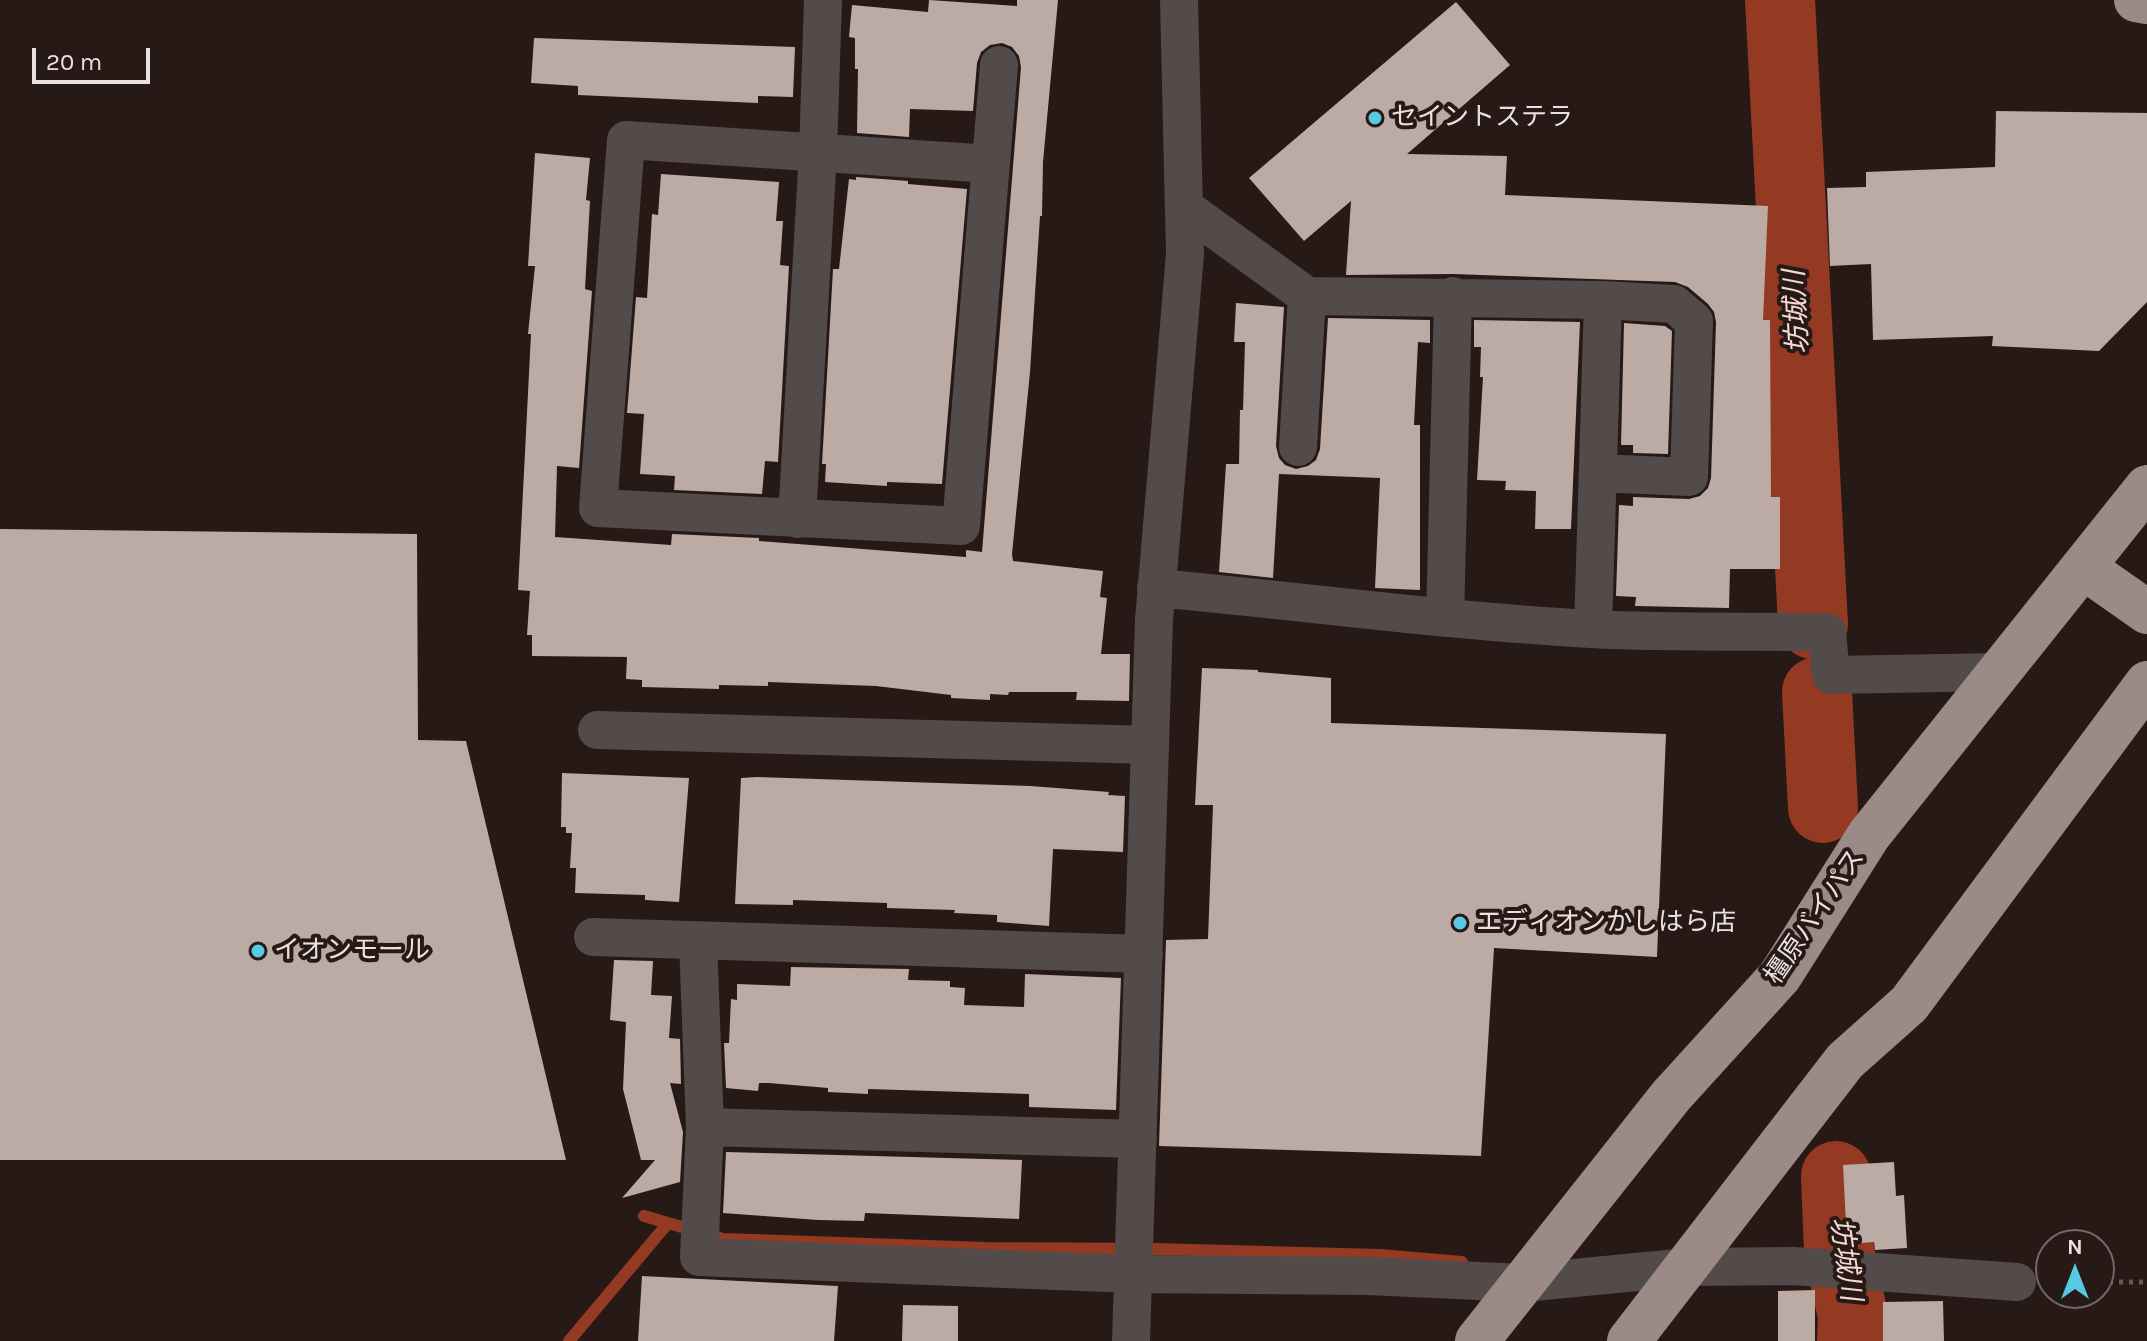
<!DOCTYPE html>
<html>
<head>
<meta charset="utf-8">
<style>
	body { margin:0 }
	#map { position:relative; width:2147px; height:1341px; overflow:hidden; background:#261916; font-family:Karla,sans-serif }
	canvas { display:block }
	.north { position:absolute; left:2035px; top:1229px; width:80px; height:80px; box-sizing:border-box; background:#261916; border:2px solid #746966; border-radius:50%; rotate:0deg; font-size:22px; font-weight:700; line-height:32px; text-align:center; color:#eae0de }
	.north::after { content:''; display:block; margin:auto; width:28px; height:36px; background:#57c9e3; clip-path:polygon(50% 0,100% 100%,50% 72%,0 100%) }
	.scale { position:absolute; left:32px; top:48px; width:118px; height:36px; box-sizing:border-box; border:4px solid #eae0de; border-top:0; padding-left:10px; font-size:24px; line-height:28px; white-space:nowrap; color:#eae0de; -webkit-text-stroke:6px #261916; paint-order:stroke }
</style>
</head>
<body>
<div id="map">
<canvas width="2147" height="1341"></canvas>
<div class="north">N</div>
<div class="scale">20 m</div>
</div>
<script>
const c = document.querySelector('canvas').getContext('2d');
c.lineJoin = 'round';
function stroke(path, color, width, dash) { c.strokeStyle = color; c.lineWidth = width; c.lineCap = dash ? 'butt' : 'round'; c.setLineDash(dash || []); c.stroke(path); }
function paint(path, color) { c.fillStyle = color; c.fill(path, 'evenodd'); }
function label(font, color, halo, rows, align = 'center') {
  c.font = font + ' Karla,"Noto Sans JP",sans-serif'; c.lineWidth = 8; c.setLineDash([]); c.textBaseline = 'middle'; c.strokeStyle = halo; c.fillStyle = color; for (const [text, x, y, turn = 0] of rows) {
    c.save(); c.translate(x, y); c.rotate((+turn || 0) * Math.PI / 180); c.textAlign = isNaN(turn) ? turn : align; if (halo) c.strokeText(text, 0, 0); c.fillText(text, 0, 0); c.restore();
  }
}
const stream = new Path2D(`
	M644 1216 723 1239 986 1248 1154 1249 1380 1255 1462 1262
	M569 1341 668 1223`);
const river = new Path2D(`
	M1780 0 1813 624
	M1817 692 1823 808
	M1836 1176 1839 1251 1853 1316 1852 1341`);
const building = new Path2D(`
	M929 0 1017 6V0H1058L1043 162 1042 216H1040L1030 372 1012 554 1013 561 1103 571 1100 597 1107 598 1101 654H1130L1129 701 1076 700 1077 692H1009L1008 695 990 694V700L951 698V695L876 686 768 682V686L719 685V689L642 687V680L626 679 627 657 532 656V635H527L530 591 518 590 531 334H528L535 266H528L535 153 590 158 586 200 590 201 585 289 592 291 579 468 557 466 555 537 671 545 672 534 759 538V541L966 557V550L982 552 1021 67 1019 56 1012 47 1002 43 990 45 981 52 977 63 973 111 910 109 909 137 857 133 858 69H855V38L849 37 852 5 928 12Z
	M1456 2 1510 65 1407 154 1507 156 1505 195 1768 206 1763 320H1770L1771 497H1780V569H1730L1729 608 1635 606 1636 597 1616 596 1619 505 1633 506V497L1689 499 1700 496 1708 488 1711 478 1716 322 1714 312 1708 304 1688 287 1675 282 1453 274 1346 275 1351 201 1304 241 1249 178Z
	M534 38 795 47 793 97 758 96V103L578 95V86L531 83Z
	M1996 111 2147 113V302L2099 351 1992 346 1993 336 1873 340 1871 264 1830 266 1827 188 1866 187V172L1995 167Z
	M661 174 779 182 776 221H783L780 265 789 266 778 462 765 461 762 494 674 490 675 476 640 474 644 414 627 413 636 297 647 298 652 214 658 215Z
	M856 177 908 181V184L967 189 942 484 887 482V486L825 482 826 464H822L833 269H839L849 179 856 180Z
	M1236 303 1284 307 1276 446 1279 458 1285 465 1296 469 1308 466 1316 460 1320 449 1328 318 1430 320V343L1418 342 1414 425H1420V590L1375 588 1380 478 1279 474 1273 578 1219 572 1226 464H1239L1240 410H1243L1245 342H1234Z
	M1474 320 1580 322 1571 529H1535L1536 491 1505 490 1506 481 1477 480 1483 377H1480L1481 347H1474Z
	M1624 323 1665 326 1672 331 1668 454 1633 453V445H1621Z
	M0 529 417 534 418 740 466 741 566 1160H0Z
	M1202 668 1258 670V672L1331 678V723L1666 734 1657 957 1494 948 1481 1156 1159 1146 1166 940 1208 939 1213 805H1195Z
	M562 773 689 778 679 902 645 900V895L575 893 576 868H570L572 833H566V827H561Z
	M757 777 1030 786 1109 792 1108 795 1125 796 1123 852 1053 849 1049 926 997 922V915L954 913 955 910 887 908V903L793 900V905L735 904 741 778Z
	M614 960 653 961 651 995 672 996 669 1038 680 1039 681 1084 670 1083 683 1132 680 1182 622 1198 655 1160H641L623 1089 626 1022 610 1020Z
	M791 967 909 969 908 980 950 981V987L965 988 964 1005 1024 1007 1025 974 1121 978 1116 1110 1029 1107V1094L868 1089V1094L828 1092V1088L769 1083H759L758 1091 726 1088 724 1043H729L731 999 737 1000V984L790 986Z
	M726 1152 1022 1160 1019 1219 865 1213 864 1221 818 1220 723 1213Z
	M1894 1162 1896 1196 1904 1195 1907 1248 1875 1250 1874 1242 1847 1244 1843 1165Z
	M642 1276 838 1286 834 1341H638Z
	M1815 1290V1341H1778V1291Z
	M1943 1301 1944 1341H1883V1302Z
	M903 1305 958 1306V1341H902Z`);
const path = new Path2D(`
	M2099 1282H2147`);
const street = new Path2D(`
	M991 164 626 140 598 508 961 526 999 65
	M1184 207 1307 296 1298 447
	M1307 296 1603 300 1593 629
	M1598 473 1689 477 1694 321 1674 304 1603 300
	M797 519 818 152 823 0
	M1156 588C1301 601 1445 621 1591 629 1669 633 1748 631 1827 632L1831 675 1999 672
	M1445 618 1453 296
	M597 730 1150 745
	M593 937 1144 954
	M698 941 705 1127 699 1257 1133 1274 1367 1276 1523 1283 1688 1267 1793 1266 2017 1282
	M705 1127 1138 1139
	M1131 1341 1154 620 1185 254 1179 0`);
const highway = new Path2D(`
	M2136 0 2147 2
	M2083 567 2147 612
	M1477 1341 1671 1096 1780 976 1869 835 2147 487
	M1629 1341 1845 1061 1909 1004 2147 683`);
const markers = [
	[1375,118,8,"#57c9e3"],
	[1460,923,8,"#57c9e3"],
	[258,951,8,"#57c9e3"]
];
const poiNames = [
	["セイントステラ",1391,118],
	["エディオンかしはら店",1476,923],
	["イオンモール",274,951]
];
const streetNames = [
	["橿原バイパス",1815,917,-56]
];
const waterNames = [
	["坊城川",1797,312,-93],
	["坊城川",1845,1259,82]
];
stroke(stream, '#943922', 12);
stroke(river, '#943922', 70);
paint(building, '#bcaaa5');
stroke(path, '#665a57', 5, [4, 6]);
stroke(street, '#524b49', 38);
stroke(highway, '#9b8a86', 44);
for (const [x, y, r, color] of markers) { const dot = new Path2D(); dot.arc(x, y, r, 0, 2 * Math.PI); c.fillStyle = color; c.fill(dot); stroke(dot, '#261916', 3); }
label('26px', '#eae0de', '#261916', poiNames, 'left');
label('26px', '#eae0de', '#261916', streetNames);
label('italic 28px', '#f5dad3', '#261916', waterNames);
</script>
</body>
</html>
